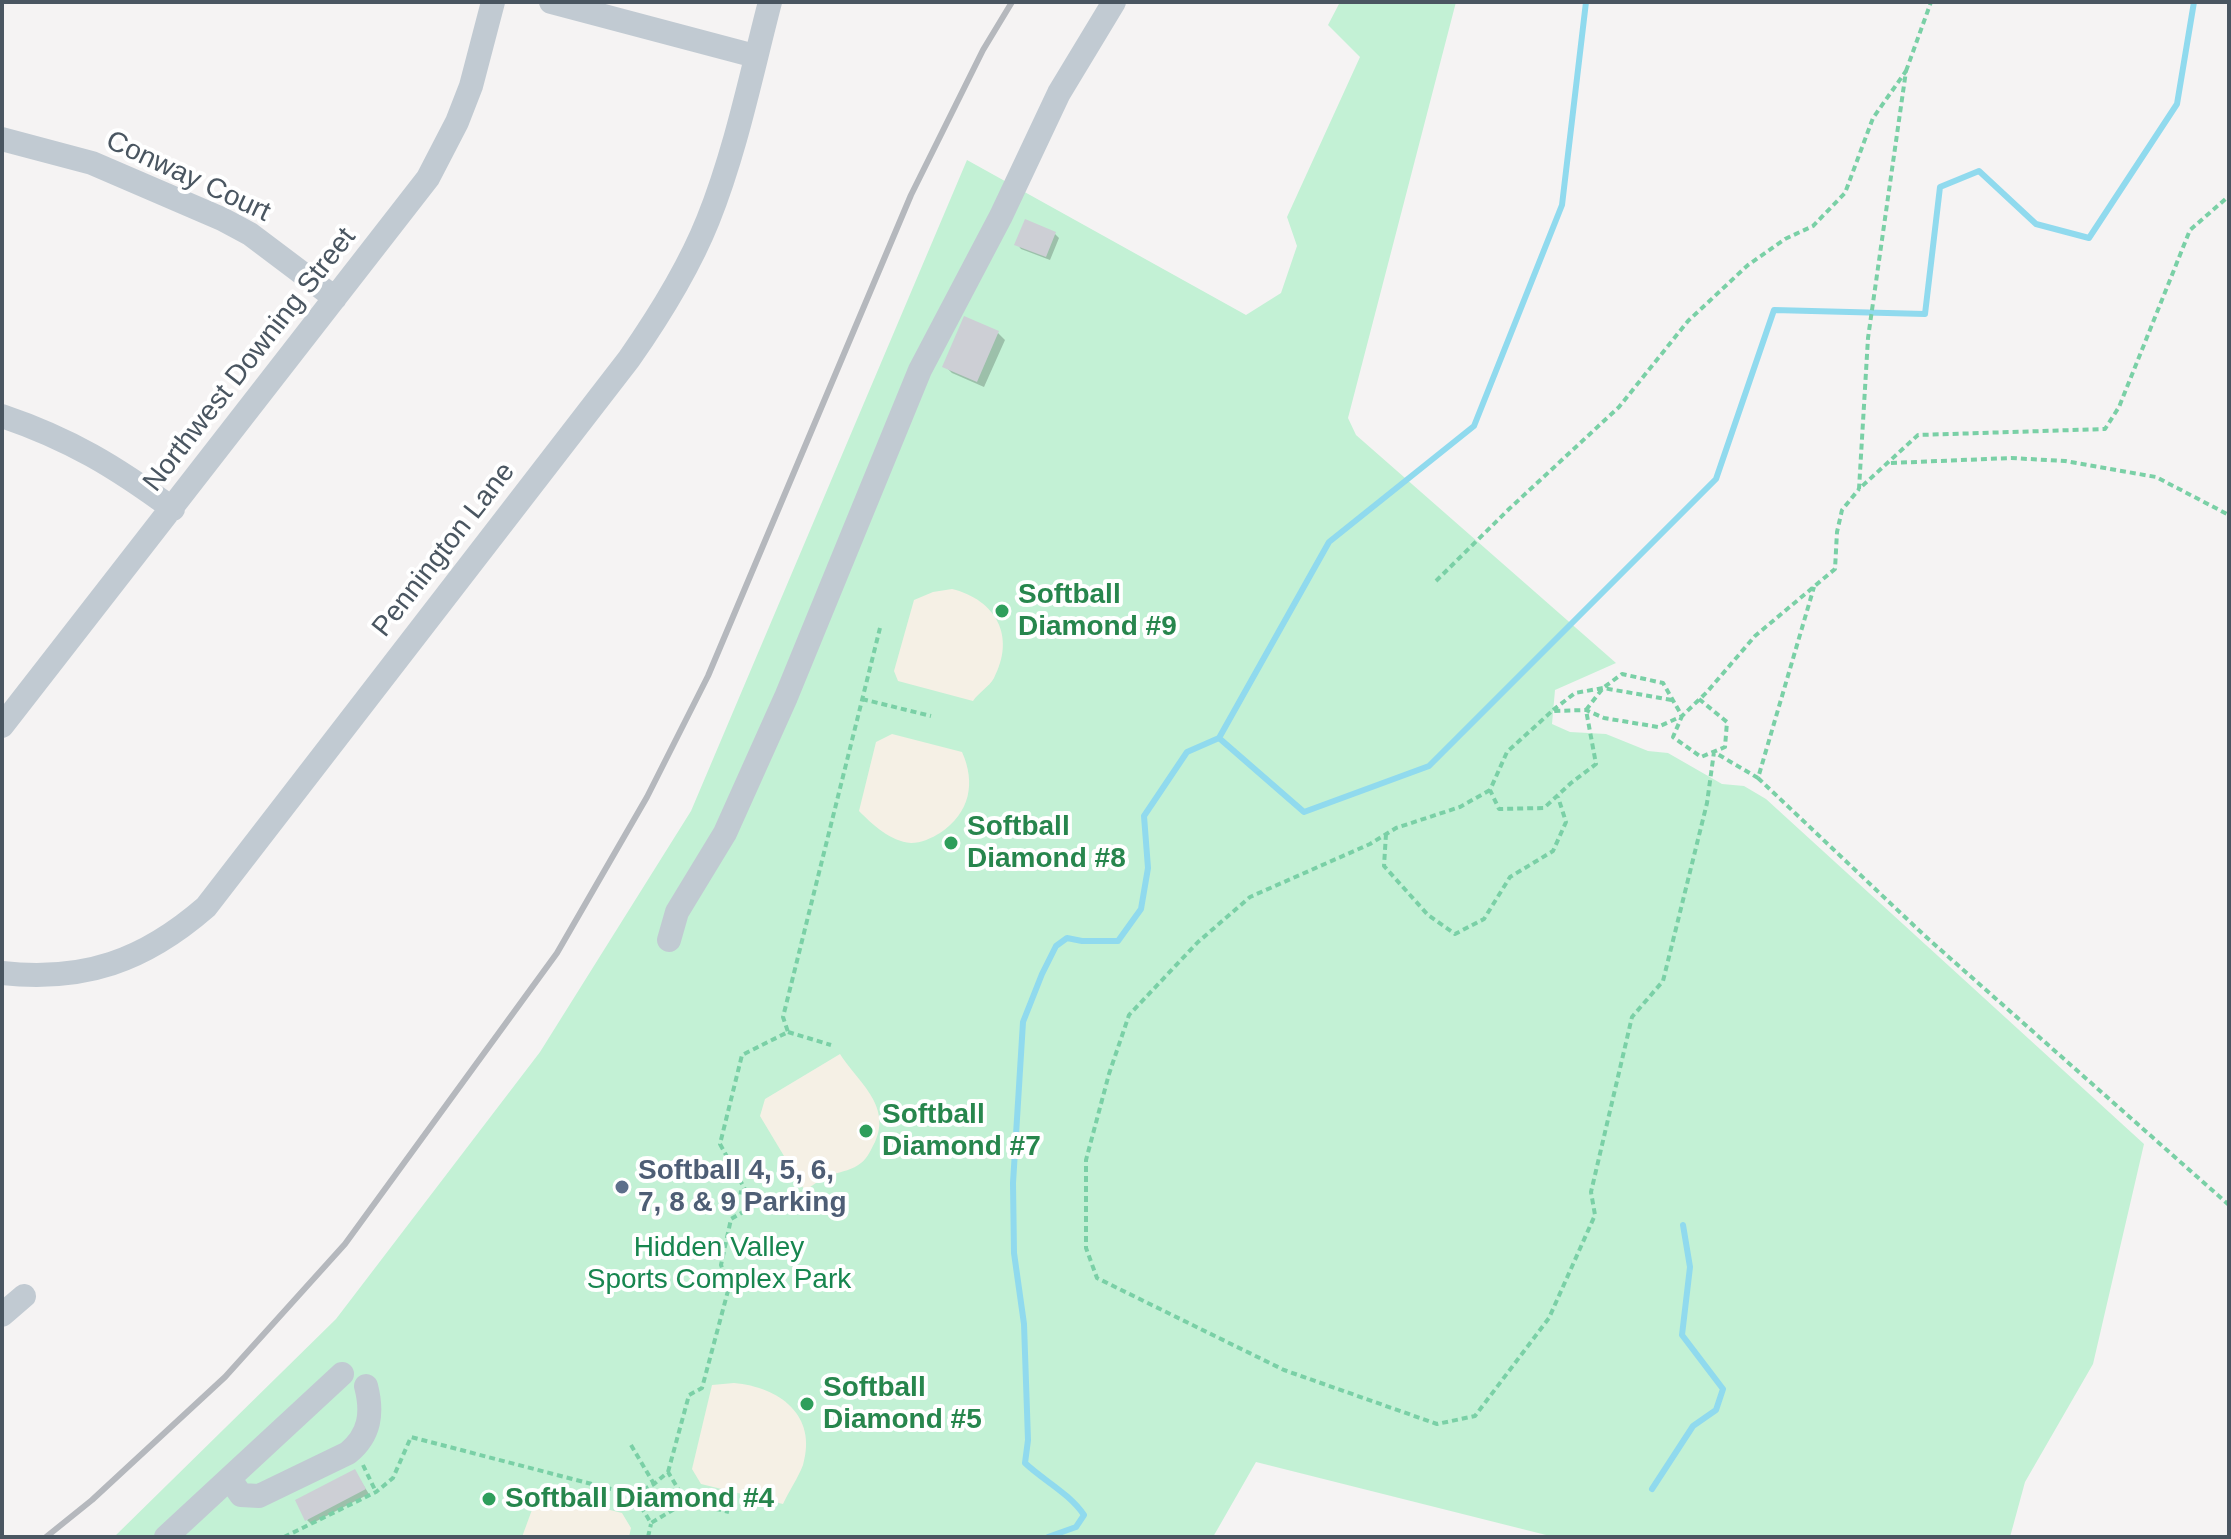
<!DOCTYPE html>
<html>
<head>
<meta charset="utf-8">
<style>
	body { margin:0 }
	#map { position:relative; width:2231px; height:1539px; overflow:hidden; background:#f5f3f3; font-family:Arial,sans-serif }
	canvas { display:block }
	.frame { position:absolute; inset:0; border:4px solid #4a5661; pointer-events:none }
</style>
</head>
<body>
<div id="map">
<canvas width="2231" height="1539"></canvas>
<div class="frame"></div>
</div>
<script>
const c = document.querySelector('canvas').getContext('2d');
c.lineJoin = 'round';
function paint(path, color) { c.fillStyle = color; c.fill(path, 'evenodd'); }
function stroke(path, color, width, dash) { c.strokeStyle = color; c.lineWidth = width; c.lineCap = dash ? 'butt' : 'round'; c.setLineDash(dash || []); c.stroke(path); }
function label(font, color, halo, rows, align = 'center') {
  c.font = font + ' Arial,sans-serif'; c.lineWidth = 8; c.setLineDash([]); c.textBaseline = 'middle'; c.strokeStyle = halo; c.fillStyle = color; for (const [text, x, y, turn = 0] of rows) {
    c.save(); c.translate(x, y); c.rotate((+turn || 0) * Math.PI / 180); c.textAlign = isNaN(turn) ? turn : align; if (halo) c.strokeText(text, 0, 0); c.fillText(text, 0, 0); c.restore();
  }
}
const green = new Path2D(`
	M1340 2H1456L1348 418 1356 435 1616 663 1555 690 1552 724 1570 732 1606 734 1648 751 1668 753 1722 784 1744 786 1766 799 2144 1144 2093 1364 2025 1482 2010 1537H1554L1256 1462 1213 1537H114L336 1319 540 1052 691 811 967 160 1246 315 1281 293 1297 246 1287 217 1360 57 1328 25Z`);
const sand = new Path2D(`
	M952 589C996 600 1016 636 994 678 989 687 979 692 973 701L898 681 894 671 914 600 933 592Z
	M892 734 962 752C976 783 970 813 940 833 932 838 921 843 911 843 890 841 873 825 859 811L876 742Z
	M840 1054C857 1081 892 1105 875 1142 871 1149 868 1158 861 1163 853 1170 842 1171 832 1175 822 1178 814 1184 805 1191L760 1116 765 1099Z
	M734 1383C779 1387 818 1415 803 1465 798 1478 789 1491 783 1504L701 1484 692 1469 712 1385Z
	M543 1493 622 1513 631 1528 629 1537H522L533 1507Z`);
const shadow = new Path2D(`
	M1055 234 1059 238 1050 260 1021 249 1017 244Z
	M998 333 1005 340 984 387 952 373 945 366Z
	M355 1472 369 1494 311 1524 307 1520Z`);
const stream = new Path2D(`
	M1219 738 1329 542 1474 426 1562 205 1586 2
	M1652 1489 1693 1426 1716 1410 1723 1389 1682 1335 1690 1267 1683 1225
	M1048 1537 1076 1527 1084 1515C1069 1493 1044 1481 1025 1463L1028 1440 1024 1324 1014 1253 1013 1183 1023 1022 1042 974 1056 946 1067 938 1082 941H1118L1141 909 1148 868 1144 816 1187 752 1219 738 1304 812 1429 766 1716 479 1774 310 1925 314 1940 187 1979 171 2036 224 2089 238 2177 104 2194 2`);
const building = new Path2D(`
	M1025 219 1056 232 1046 257 1014 245Z
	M964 316 999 331 977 382 942 367Z
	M355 1469 366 1489 305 1521 295 1500Z`);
const path = new Path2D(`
	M1906 71 1931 2
	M1891 463 2011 458 2065 461 2156 477 2229 515
	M1436 581 1509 509 1619 407 1688 321 1748 265 1785 239 1813 226 1845 193 1873 118 1906 71 1868 338 1859 489 1918 435 2105 429 2119 407 2190 230 2229 196
	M862 699 931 716
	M1699 699 1727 722 1725 747 1701 757 1673 737 1682 716 1663 683 1622 674 1603 688 1586 710 1596 764 1571 783 1544 808 1499 809 1490 790 1507 752 1552 711 1586 710 1604 718 1658 727 1682 716 1707 692 1755 636 1835 569 1837 532 1842 510 1859 489
	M1553 710 1575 693 1603 688 1672 700
	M1758 778 1925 936 2229 1205
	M1490 790 1460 807 1396 828 1370 844 1250 897 1198 942 1129 1015 1109 1074 1086 1160V1248L1097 1278 1284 1370 1437 1424 1475 1416 1549 1318 1595 1215 1591 1192 1632 1017 1663 981 1707 803 1714 752 1758 778 1814 587
	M1386 834 1384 866 1428 915 1455 934 1484 919 1510 877 1553 851 1566 822 1558 797
	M788 1032 831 1045
	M747 1193 720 1144 742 1055 788 1032 783 1017 880 628
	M757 1194 793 1196
	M631 1445 654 1484
	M363 1465 376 1492
	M668 1472 689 1395 702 1388 729 1287 721 1265 731 1219 752 1207 757 1194 724 1191
	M686 1502 729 1512
	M261 1537H273
	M284 1537 376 1492 393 1478 411 1437 634 1495 654 1484 668 1472 686 1502 651 1523 634 1495
	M648 1537 651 1524`);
const minor = new Path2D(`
	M551 2 755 56
	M2 139 92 163 222 219 250 234 335 298
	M2 416C70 439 116 467 173 509
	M2 726 428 178 457 122 471 86 493 2
	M669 940 677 912 725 833 786 697 920 370 1001 216 1059 93 1114 2
	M2 973C84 982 144 961 206 907L629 359C659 316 688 270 708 220 736 150 751 75 770 2
	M2 1315 24 1296
	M230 1479 241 1495 259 1496 348 1453C370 1435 373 1413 366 1386
	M166 1537 342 1374`);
const rail = new Path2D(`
	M46 1537 92 1500 225 1377 345 1244 557 953 647 797 708 676 911 195 983 50 1012 2`);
const markers = [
	[1002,611,8,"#2e9e5b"],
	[951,843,8,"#2e9e5b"],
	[866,1131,8,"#2e9e5b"],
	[622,1187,8,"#5c6f8a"],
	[807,1404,8,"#2e9e5b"],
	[489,1499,8,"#2e9e5b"]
];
const streetNames = [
	["Conway Court",188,177,25],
	["Northwest Downing Street",250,360,-52],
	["Pennington Lane",444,550,-52]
];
const leisureNames = [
	["Softball",1018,595],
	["Diamond #9",1018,627],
	["Softball",967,827],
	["Diamond #8",967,859],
	["Softball",882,1115],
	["Diamond #7",882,1147],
	["Softball",823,1388],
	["Diamond #5",823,1420],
	["Softball Diamond #4",505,1499]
];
const serviceNames = [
	["Softball 4, 5, 6,",638,1171],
	["7, 8 & 9 Parking",638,1203]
];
const parkNames = [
	["Hidden Valley",719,1248],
	["Sports Complex Park",719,1280]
];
paint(green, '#c3f1d5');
paint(sand, '#f5f0e5');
paint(shadow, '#0003');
stroke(stream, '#90daee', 6);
paint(building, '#cdcfd5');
stroke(path, '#7ad0a6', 4, [6, 4]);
stroke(minor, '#c1cad2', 24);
stroke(rail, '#b5b8bd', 6);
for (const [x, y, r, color] of markers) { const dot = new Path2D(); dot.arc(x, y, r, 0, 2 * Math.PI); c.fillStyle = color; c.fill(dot); stroke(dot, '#fff', 3); }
label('28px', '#4a5661', '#fff', streetNames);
label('bold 28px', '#27864d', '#fff', leisureNames, 'left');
label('bold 28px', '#4e5e75', '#fff', serviceNames, 'left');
label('28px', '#17864f', '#fff', parkNames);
</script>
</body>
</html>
